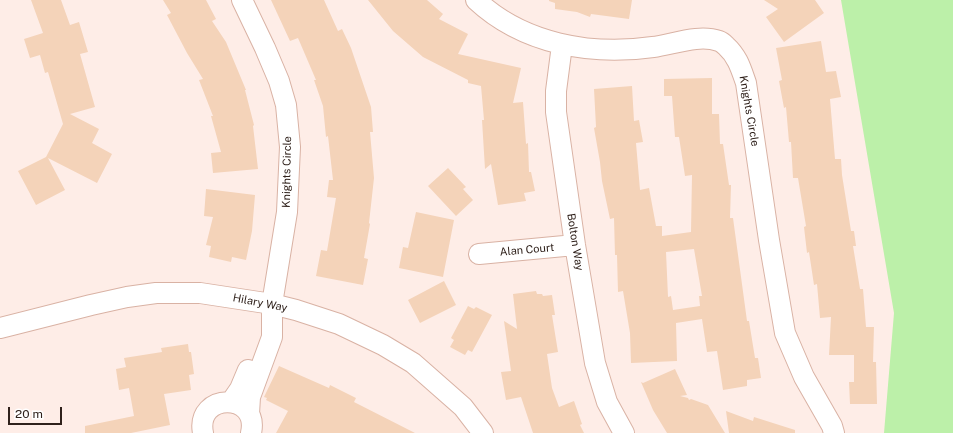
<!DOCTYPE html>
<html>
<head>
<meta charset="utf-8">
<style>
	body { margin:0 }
	#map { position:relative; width:953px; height:433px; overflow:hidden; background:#feede7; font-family:"Public Sans",sans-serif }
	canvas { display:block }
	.scale { position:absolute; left:8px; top:407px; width:54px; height:18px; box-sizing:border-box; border:2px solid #2f211b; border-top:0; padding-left:5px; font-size:12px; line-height:14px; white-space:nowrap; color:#2f211b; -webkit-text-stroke:3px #fff; paint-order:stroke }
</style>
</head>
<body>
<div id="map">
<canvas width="953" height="433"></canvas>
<div class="scale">20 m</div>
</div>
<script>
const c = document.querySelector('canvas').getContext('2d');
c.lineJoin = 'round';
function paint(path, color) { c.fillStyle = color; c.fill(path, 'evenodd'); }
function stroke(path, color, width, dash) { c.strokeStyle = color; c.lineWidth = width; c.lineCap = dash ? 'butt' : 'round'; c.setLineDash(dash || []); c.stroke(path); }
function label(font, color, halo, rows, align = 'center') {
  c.font = font + ' "Public Sans",sans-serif'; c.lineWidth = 3; c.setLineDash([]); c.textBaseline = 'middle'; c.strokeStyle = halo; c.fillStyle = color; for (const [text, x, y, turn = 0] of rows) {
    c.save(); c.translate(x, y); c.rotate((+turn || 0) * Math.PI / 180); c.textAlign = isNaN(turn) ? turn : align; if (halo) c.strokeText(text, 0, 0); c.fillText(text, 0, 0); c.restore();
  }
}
const green = new Path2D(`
	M841 0H953V433H884L894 313Z`);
const building = new Path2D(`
	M31 0H61L70 25 79 22 88 52 80 54 95 107 70 114 99 129 92 143 112 154 97 183 48 158 65 190 36 205 18 171 46 157 63 124 48 72 45 73 40 55 30 58 24 39 43 33Z
	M163 0H206L216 19 212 21 226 42 246 90H245L254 125 253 126 258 169 213 173 211 153 221 152 211 116H213L199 80 203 79 187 53 167 15 171 13Z
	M271 0H324L338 31 342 29 351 48 371 107 373 132H370L374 178 369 223 370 224 364 258 368 259 363 285 316 276 321 250 327 251 336 198 327 197 329 180H333L328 136 326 137 323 106 314 80H316L298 38 290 41Z
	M368 0H427L443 14 439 19 468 34 458 54 521 68 513 103 523 102 526 144 528 143 529 172H531L535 191 524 193 526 201 498 205 491 164 485 169 482 120H484L481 86 468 83V80L423 57 393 31Z
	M549 0H632L629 19 591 14 590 17 577 12 555 9V3L549 1Z
	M764 0H815L824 13 784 42 766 17 778 9Z
	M821 41 826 72 836 71 841 97 830 99 835 159H841L842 175 851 231H854L856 246H853L860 289H863L866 327H874L873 362H876L877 404H850L849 382H854V355H829L831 317 820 318 817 284 814 285 809 252 807 253 804 227 806 226 798 178H793L791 142H789L786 107 784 108 779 81 782 80 776 48Z
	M712 78V114H719L720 144H723L729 185H731L730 218H733L747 321H749L755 358H758L761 378 747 380V386L723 390 717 351 707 352 702 319 676 323 677 361 631 363 630 333 623 291 618 292 617 255H615L614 218 610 219 602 181 600 162 594 128 596 127 594 89 632 86 634 121 639 120 643 142 636 143 640 190 649 188 656 226H662V236L691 232 692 175 685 176 679 137H675L672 96H664V79ZM694 249 702 296H699L700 306 673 310 671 296 668 297 666 252Z
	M448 168 466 187 463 189 473 200 456 216 428 186Z
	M206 189 255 195 252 231 246 260 232 257 231 262 209 257 211 246 206 245 213 217 204 216Z
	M416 212 454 220 443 277 399 268 403 247 408 248Z
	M444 281 456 305 420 323 408 300Z
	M536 291 537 294H542L543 296 552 295 555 315H552L558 352 547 354 552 388 559 407 574 401 582 424 580 425 584 433H533L521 397 506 400 501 372 511 371 504 321 517 329 513 294Z
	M468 306 474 309 476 307 492 315 472 352 468 350 465 355 450 347 454 340 451 338Z
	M188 344 189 352H191L194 374 189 375 191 390 164 394 170 425 131 433H85V426L134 416 129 388 119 390 116 369 126 367 124 358 162 352 161 348Z
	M279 366 329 388 330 385 356 398 354 402 415 433H276L288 411 266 400 267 398 264 397Z
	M675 369 687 395 680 396 688 398 689 400 691 399 708 405 725 433H667L653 410 641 382 643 383Z
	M726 411 753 421 754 417 795 430V433H729Z`);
const minor = new Path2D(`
	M242 0 265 48 279 81 286 105 290 147 287 212 272 304V337L250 397 249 414
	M476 0C523 44 591 56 653 47 674 44 699 34 719 41 722 42 724 44 726 46 738 57 741 69 746 83L769 240 785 333 804 377 832 426 834 433
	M562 45 556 91V112L575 245 595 363 607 402 624 433
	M479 254 575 245
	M0 328 91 305 127 297 156 293H200L272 304 296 310 339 324 383 345 413 363 463 407 483 433
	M231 402 240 389 248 370
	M203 433C195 392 260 392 251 433`);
const streetNames = [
	["Knights Circle",749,111,80],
	["Knights Circle",287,172,-89],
	["Bolton Way",575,242,81],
	["Alan Court",527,250,-5],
	["Hilary Way",260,303,11]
];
paint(green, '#bcf0a9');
paint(building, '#f4d3b9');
stroke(minor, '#d9b2a4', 22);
stroke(minor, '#fff', 20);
label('11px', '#2f211b', '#fff', streetNames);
</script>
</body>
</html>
